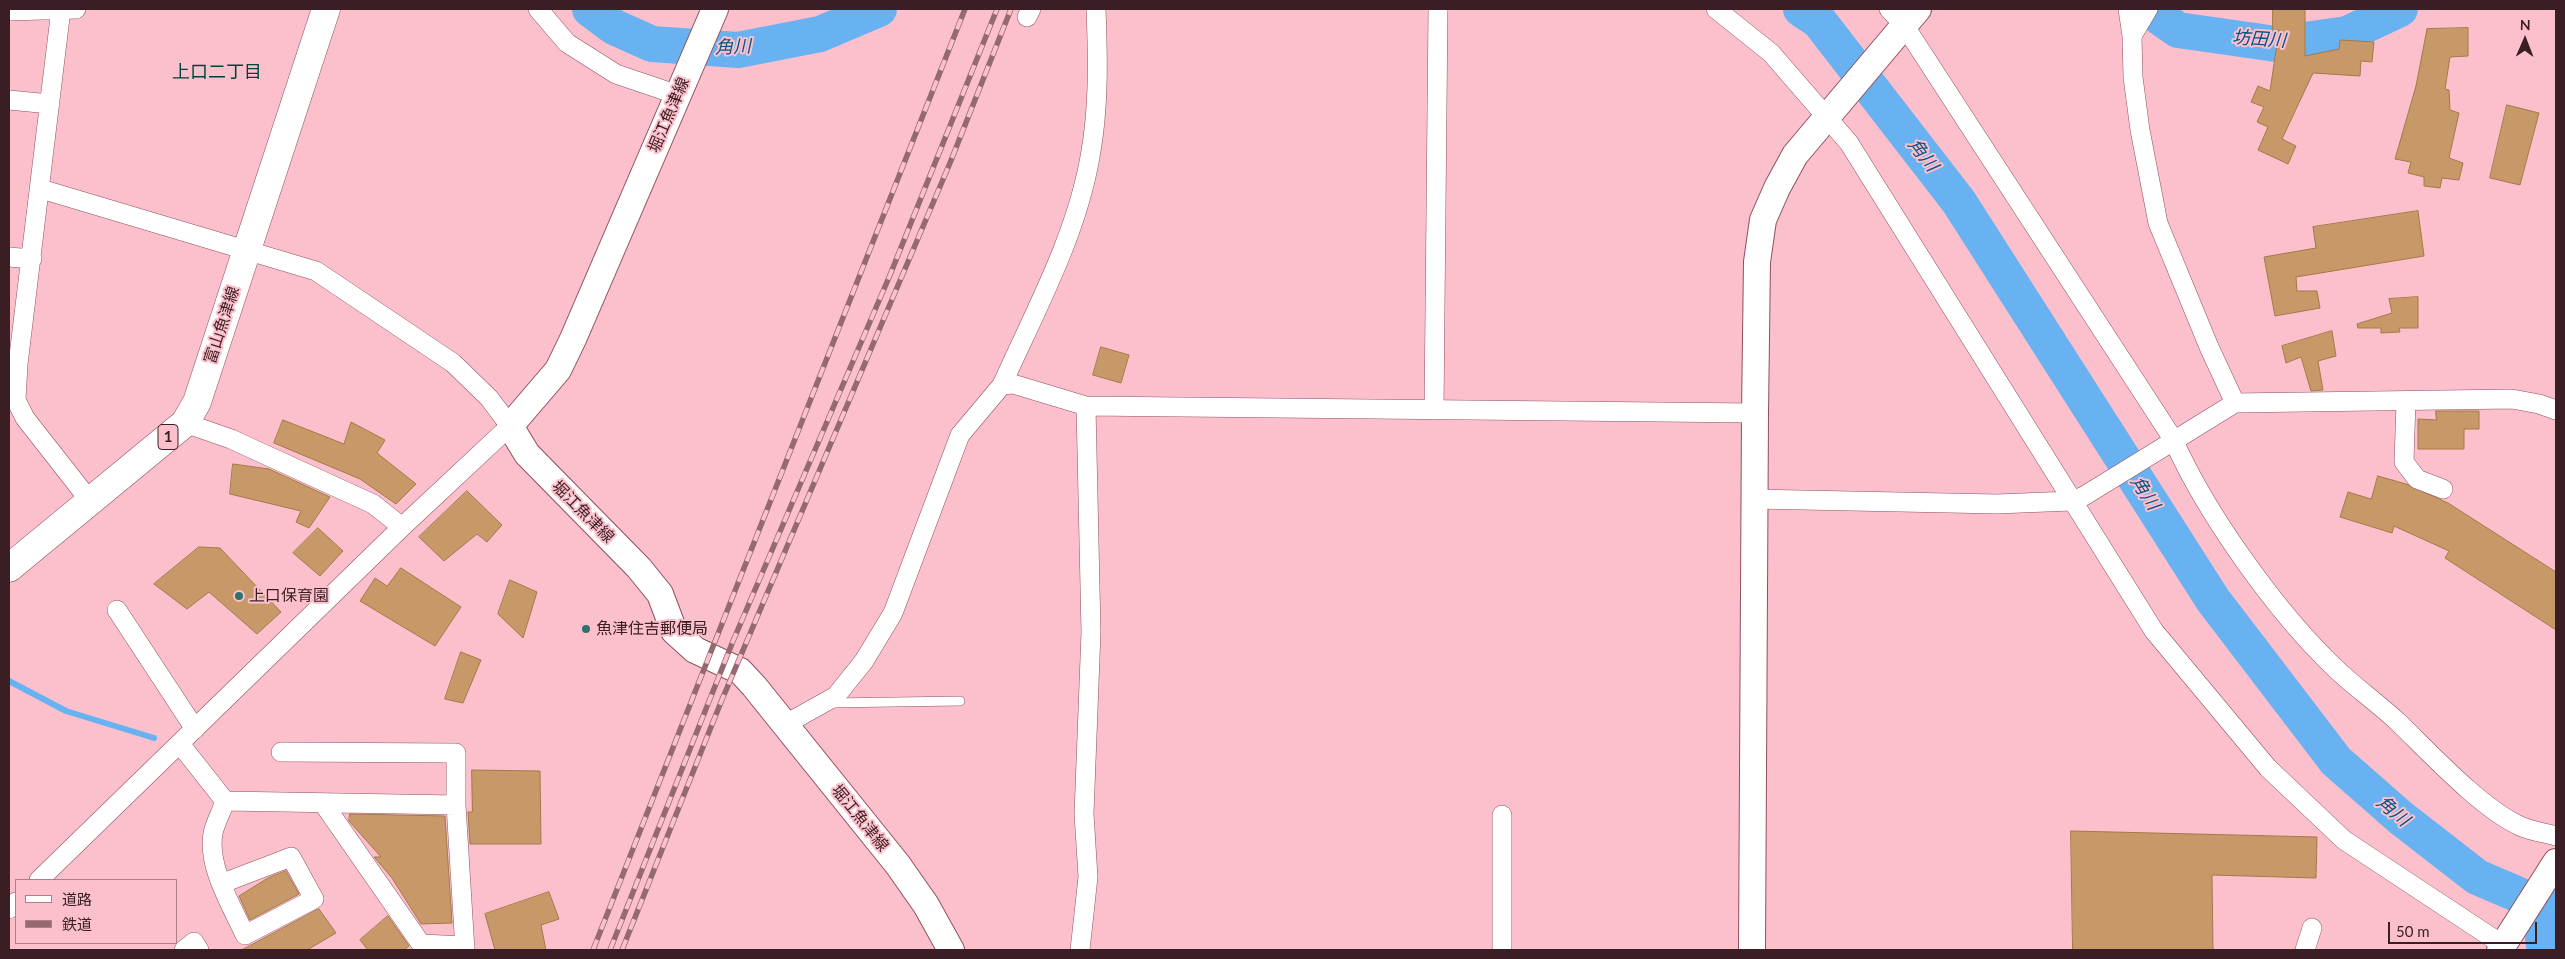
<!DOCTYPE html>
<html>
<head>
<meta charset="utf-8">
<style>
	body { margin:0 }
	#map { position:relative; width:2565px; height:959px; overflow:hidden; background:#fbc0cb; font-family:Lato,"Noto Sans JP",sans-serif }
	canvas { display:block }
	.frame { position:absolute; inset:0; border:10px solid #3a1e24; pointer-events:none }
	.legend { position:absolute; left:15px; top:879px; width:162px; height:65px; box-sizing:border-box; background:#fbc0cb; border:1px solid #ae7f88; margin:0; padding:6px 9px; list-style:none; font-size:15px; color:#3a1e24 }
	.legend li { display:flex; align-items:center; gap:10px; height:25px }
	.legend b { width:25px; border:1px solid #ae7f88 }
	.north { position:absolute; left:2500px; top:15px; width:50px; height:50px; -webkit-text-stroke:4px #fbc0cb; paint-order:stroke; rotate:1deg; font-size:14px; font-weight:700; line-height:20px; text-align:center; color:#3a1e24 }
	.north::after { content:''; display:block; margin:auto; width:18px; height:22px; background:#3a1e24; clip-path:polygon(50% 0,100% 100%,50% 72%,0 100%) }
	.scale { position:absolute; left:2388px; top:922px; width:149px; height:22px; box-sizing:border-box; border:2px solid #3a1e24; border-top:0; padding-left:6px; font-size:15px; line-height:18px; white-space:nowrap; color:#3a1e24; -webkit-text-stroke:4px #fbc0cb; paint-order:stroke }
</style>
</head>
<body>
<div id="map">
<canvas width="2565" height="959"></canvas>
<div class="frame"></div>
<ul class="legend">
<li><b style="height:6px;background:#fff"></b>道路</li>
<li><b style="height:6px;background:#946971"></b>鉄道</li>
</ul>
<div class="north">N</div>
<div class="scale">50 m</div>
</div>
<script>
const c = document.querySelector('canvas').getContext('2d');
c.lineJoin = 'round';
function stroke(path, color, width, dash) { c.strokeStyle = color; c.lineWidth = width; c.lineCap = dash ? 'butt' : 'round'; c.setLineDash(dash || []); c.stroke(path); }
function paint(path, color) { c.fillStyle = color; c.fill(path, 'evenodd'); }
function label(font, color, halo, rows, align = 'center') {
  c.font = font + ' Lato,"Noto Sans JP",sans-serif'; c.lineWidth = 4; c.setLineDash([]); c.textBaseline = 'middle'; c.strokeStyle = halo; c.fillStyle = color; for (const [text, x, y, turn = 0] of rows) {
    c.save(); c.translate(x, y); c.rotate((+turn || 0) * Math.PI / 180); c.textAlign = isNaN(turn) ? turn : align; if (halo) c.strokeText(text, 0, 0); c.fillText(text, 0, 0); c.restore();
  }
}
const stream = new Path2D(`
	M9 681 66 711 154 738`);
const river = new Path2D(`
	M590 9 614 27 652 44 738 50 820 34 879 9
	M1801 9 1819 21 1959 202 2213 600 2336 761 2401 818 2477 877 2547 907 2556 906
	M2148 9 2178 30 2276 44 2347 34 2400 9
	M2545 950 2543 939 2547 907`);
const building = new Path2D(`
	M2273 9H2305V56L2339 49 2340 40 2374 42 2372 62 2361 61 2360 76 2313 73 2282 139 2296 146 2288 164 2258 150 2268 127 2257 122 2264 107 2251 102 2258 86 2270 91 2279 30H2273Z
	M2468 28V56L2450 57 2445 89 2449 90 2450 110 2459 113 2449 158 2463 163 2459 180 2442 178 2440 188 2424 186V177L2408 173 2411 162 2395 159 2416 86 2427 29Z
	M2507 105 2539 113 2520 185 2490 178Z
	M2418 211 2424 256 2296 277 2297 291H2317L2320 308 2275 316 2264 257 2316 248 2313 227Z
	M2418 297V328H2399L2400 332 2381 333V328H2358L2357 324 2392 313 2389 299Z
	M2332 331 2336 356 2318 361 2323 390 2311 391 2301 357 2286 363 2282 346Z
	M1101 347 1129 355 1121 383 1093 375Z
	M2436 411H2479V429H2464V449H2418V419L2436 420Z
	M283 420 344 444 351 422 385 440 377 453 416 484 396 504 360 479 274 443Z
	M233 464 269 469 330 497 309 528 296 522 301 511 230 494Z
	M2378 476 2406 484 2448 503 2556 572V630L2445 558 2449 551 2394 526 2392 533 2340 517 2348 492 2371 499Z
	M467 491 502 525 487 542 477 534 444 561 419 537Z
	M318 528 343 551 320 576 293 553Z
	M199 547 220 548 281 612 257 634 209 592 187 609 154 584Z
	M401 568 461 607 435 646 360 601 375 578 387 586Z
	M510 580 537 592 523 638 498 614Z
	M461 652 481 660 463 703 445 699Z
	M472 770 540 771 541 844H470L468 812H472Z
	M350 814 445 816 452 923 421 924 392 878 374 857H381L349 821Z
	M2071 831 2317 837 2316 878 2212 875 2213 950H2073Z
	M286 871 299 894 250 920 239 896 268 878Z
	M549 892 559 919 541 925 546 950H495L485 914Z
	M319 909 336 933 307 950H242Z
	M388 916 409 946 404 950H368L360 940Z`);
const lane = new Path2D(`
	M831 703 960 701`);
const street = new Path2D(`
	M61 9 18 364 16 400 25 418 90 501
	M538 9 567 43 616 74 678 95
	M1716 9 1771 53 1849 143 2154 631 2268 768 2344 840 2503 945
	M1889 9 1904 25 2173 439C2206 514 2277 613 2336 669 2356 688 2379 704 2399 723 2430 753 2482 809 2520 826 2531 831 2545 833 2556 836
	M2128 9 2132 36
	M2148 9 2132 36 2133 77 2140 130 2158 223 2209 347 2235 403
	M9 11 76 9
	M1027 17 1031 9
	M9 100 50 104
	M9 257 32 259
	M1002 385C1035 311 1076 237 1090 157 1099 109 1098 58 1096 9
	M2406 401 2404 462 2417 479 2443 489
	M1434 410 1438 9
	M185 423 231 439 373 504 402 527
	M1754 499 1997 504 2071 501 2084 496 2235 403 2512 399 2539 404 2556 410
	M117 610 195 729
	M784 725 836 696 864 661 893 613 960 435 1002 385 1013 384 1086 406 1755 413
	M180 744 225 801C222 811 215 823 213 833 207 867 232 906 245 935L314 899 291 857 223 883
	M281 752 456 753V805
	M225 801 456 805 465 950
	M323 803 421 944 465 946
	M39 880 402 527 510 426 489 398 453 363 316 271 41 189
	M9 909 16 902
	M184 950 194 942 199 950
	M1080 950 1088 877 1084 814 1091 632 1086 406
	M1502 950V815
	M2305 950 2312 928`);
const secondary = new Path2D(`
	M715 9 573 339 558 370 510 426 527 454 639 568 660 594 674 631 695 650 740 671 754 686 898 865 926 905 951 950
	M1752 950 1755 413 1757 262 1763 220 1777 188 1795 155 1918 9
	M2500 950 2556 862`);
const primary = new Path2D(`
	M9 568 174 432 185 423 197 402 326 9`);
const rail = new Path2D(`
	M593 950 965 9
	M610 950 733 641 890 275 997 9
	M622 950 721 702 950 163 1011 9`);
const markers = [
	[239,596,5,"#2b736c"],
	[586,629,5,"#2b736c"]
];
const shields = [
	[168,437,20]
];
const shieldNames = [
	["1",168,437]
];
const streetNames = [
	["堀江魚津線",669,115,-67],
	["富山魚津線",222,325,-72],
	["堀江魚津線",583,512,45],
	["堀江魚津線",860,818,51]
];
const poiNames = [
	["上口保育園",249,596],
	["魚津住吉郵便局",596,629]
];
const waterNames = [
	["坊田川",2259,39,4],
	["角川",733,47,-2],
	["角川",1923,155,52],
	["角川",2145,493,57],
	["角川",2393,811,40]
];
const neighbourhoodNames = [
	["上口二丁目",217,72]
];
stroke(stream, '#68b2f2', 6);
stroke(river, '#68b2f2', 36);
paint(building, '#c89968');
stroke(building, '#a67847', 1);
stroke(lane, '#90505e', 10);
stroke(street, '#90505e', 20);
stroke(secondary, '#90505e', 28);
stroke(primary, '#90505e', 29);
stroke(lane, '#fff', 9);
stroke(street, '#fff', 19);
stroke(secondary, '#fff', 26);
stroke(primary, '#fff', 28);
stroke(rail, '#946971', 5.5);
stroke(rail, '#fbc0cb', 4, [11]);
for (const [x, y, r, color] of markers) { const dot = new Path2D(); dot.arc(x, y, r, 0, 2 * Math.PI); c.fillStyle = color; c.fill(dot); stroke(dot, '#fbc0cb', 2); }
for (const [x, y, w] of shields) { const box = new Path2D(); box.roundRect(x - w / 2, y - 12.5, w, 25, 4); c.fillStyle = '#fbc0cb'; c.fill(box); stroke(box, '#3a1e24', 1); }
label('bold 15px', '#3a1e24', null, shieldNames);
label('16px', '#3a1e24', '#fbc0cb', streetNames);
label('16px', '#3a1e24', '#fbc0cb', poiNames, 'left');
label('italic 18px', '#085386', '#fbc0cb', waterNames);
label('18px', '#00413c', '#fbc0cb', neighbourhoodNames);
</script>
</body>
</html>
